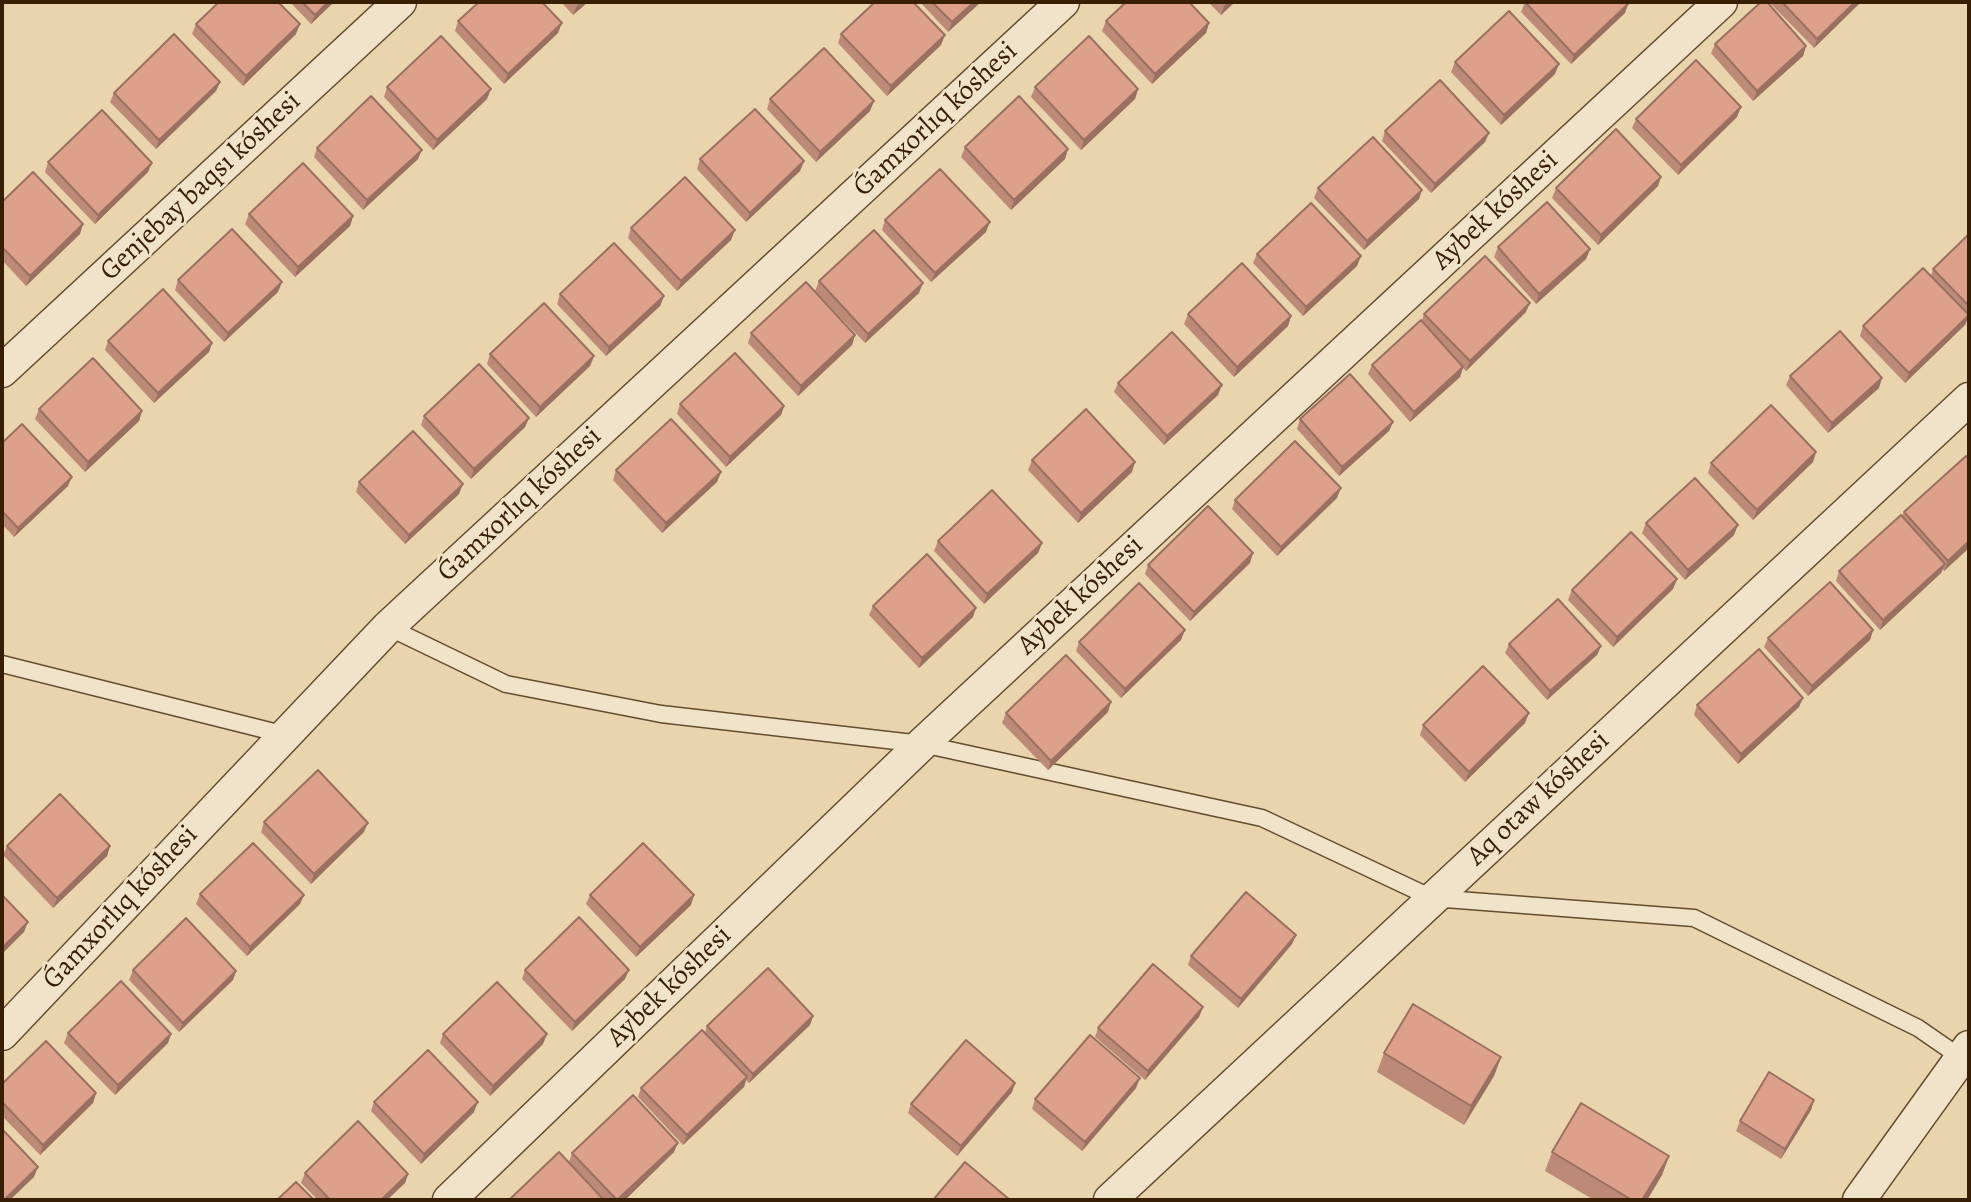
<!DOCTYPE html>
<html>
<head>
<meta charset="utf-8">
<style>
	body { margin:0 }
	#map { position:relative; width:1971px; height:1202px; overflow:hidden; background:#ead4ae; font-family:Alegreya,serif }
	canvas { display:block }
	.frame { position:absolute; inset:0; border:4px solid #381e03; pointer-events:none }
</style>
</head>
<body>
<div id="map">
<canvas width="1971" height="1202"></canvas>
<div class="frame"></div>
</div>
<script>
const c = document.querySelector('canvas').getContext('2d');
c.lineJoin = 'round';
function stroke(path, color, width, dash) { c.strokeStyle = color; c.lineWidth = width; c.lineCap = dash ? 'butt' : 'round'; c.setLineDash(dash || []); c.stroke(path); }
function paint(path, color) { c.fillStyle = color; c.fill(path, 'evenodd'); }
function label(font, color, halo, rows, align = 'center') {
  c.font = font + ' Alegreya,serif'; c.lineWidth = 6; c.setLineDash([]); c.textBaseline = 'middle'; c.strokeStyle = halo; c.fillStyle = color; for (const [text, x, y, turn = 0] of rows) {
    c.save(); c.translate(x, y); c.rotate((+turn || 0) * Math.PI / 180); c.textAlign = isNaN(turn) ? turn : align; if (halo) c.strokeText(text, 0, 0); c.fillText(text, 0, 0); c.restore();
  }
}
const service = new Path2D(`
	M388 627 506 684 661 714 922 744 1262 818 1432 898 1694 918 1918 1028 1960 1057 1967 1058
	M2 664 286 735`);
const minor = new Path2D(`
	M2 371 400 2
	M2 1034 388 627 1063 2
	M449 1200 922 744 1721 2
	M1110 1200 1969 399
	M1859 1200 1969 1047`);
const wall = new Path2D(`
	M290 2H334L311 24Z
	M561 2H588L573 15Z
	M920 2H981L948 32Z
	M1208 2H1235L1221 15Z
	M1525 2 1628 4 1625 13 1571 64 1521 12Z
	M1769 2H1861L1814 48Z
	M458 21 558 33 504 84 455 31Z
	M1106 21 1209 23 1206 33 1152 84 1102 31Z
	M196 24 296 34 243 86 192 34Z
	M841 34 941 45 887 96 838 43Z
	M1715 44 1806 46 1803 56 1753 101 1711 53Z
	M1455 62 1555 74 1501 125 1451 72Z
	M220 82 216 91 156 149 110 102 114 93Z
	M387 87 487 99 433 150 384 97Z
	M1035 87 1138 89 1135 99 1081 150 1031 97Z
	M770 99 874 101 870 111 816 162 767 109Z
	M1737 117 1678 175 1632 128 1636 119Z
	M1385 131 1489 133 1485 142 1431 193 1382 141Z
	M965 147 1068 149 1065 159 1011 210 961 157Z
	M317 148 418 159 363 210 314 157Z
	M700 159 804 161 800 171 746 222 697 169Z
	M48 162 148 172 95 224 45 172Z
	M1658 186 1598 245 1552 198 1556 188Z
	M1318 188 1419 199 1364 250 1314 198Z
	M2 202 80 234 26 286 2 260Z
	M249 214 353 216 350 226 295 277 245 224Z
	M885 220 986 232 931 282 882 230Z
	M631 228 731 240 677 291 628 238Z
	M1969 234V319L1968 318 1965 325 1905 383 1860 336 1863 326 1931 276 1933 269Z
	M1498 247 1590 249 1586 259 1536 304 1494 257Z
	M1257 254 1357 266 1303 316 1253 263Z
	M178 280 278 292 224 342 175 290Z
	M819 281 919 293 865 343 815 291Z
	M560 294 664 296 660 306 606 356 557 304Z
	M1526 312 1466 371 1463 368 1460 377 1410 422 1368 374 1372 365 1422 320 1424 314Z
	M1188 314 1291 316 1288 326 1234 377 1184 324Z
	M751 333 855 335 852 345 798 396 748 343Z
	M108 341 212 343 209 352 154 403 105 350Z
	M490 354 594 356 590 366 536 417 487 364Z
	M1790 376 1879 388 1828 433 1786 385Z
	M1118 383 1218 395 1164 445 1114 392Z
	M680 404 784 406 781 415 726 467 677 414Z
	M39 409 142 411 139 421 85 472 35 419Z
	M424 416 529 418 525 427 471 479 421 425Z
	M1300 419 1393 422 1389 431 1339 476 1297 429Z
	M2 443 68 486 14 537 2 524Z
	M1816 452 1813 462 1753 520 1708 473 1711 463Z
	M1032 460 1132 472 1078 523 1028 470Z
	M616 470 721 472 717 482 662 533 613 480Z
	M359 482 459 494 405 544 356 492Z
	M1337 498 1277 556 1232 509 1235 500Z
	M1904 512 1969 548 1944 571 1943 569 1941 573 1880 630 1836 581 1839 571 1902 516Z
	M1646 523 1734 535 1685 580 1642 533Z
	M938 541 1042 543 1038 553 984 604 934 551Z
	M1250 563 1190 621 1145 574 1148 565Z
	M1677 579 1673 589 1613 647 1568 600 1572 590Z
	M873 606 973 617 919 668 869 615Z
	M1873 630 1870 640 1808 696 1764 647 1768 638Z
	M1181 640 1121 698 1076 651 1079 642Z
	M1509 644 1601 646 1597 655 1547 700 1505 653Z
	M1697 705 1799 707 1738 764 1694 715Z
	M1108 712 1048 770 1002 723 1006 713Z
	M1525 723 1465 782 1420 735 1423 725Z
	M264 822 364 832 311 884 261 832Z
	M7 846H110L107 856 53 908 3 855Z
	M200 894 304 895 300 904 247 956 196 904Z
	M590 895 691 905 636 957 586 904Z
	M1296 935 1292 944 1238 1008 1188 965 1191 956Z
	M133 970 236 971 233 980 179 1032 129 980Z
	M525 970 625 979 572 1031 522 979Z
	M1203 1007 1199 1017 1145 1080 1095 1037 1098 1028Z
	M813 1016 810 1025 749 1083 746 1080 744 1087 683 1145 638 1097 641 1088 705 1033 707 1026Z
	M68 1033 171 1034 168 1043 115 1095 64 1043Z
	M443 1034 543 1044 490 1096 440 1043Z
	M1384 1053 1501 1057 1494 1076 1464 1125 1377 1072Z
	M1015 1083 1012 1092 957 1156 908 1113 911 1104Z
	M2 1084 96 1093 93 1103 40 1155 2 1116Z
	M1136 1088 1082 1151 1032 1109 1035 1099Z
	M1814 1100 1811 1110 1781 1159 1736 1131 1740 1121Z
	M374 1102 474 1112 421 1164 371 1111Z
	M674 1152 625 1200H605L569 1162 572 1153Z
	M1552 1152 1669 1156 1662 1175 1647 1200H1594L1545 1171Z
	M305 1173 408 1174 405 1183 387 1200H318L301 1183Z`);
const shadedWall = new Path2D(`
	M328 2H334L311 24 315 15Z
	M581 2H588L573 15 577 6Z
	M974 2H981L948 32 952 22Z
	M1229 2H1235L1221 15 1224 6Z
	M1855 2H1861L1814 48 1817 39Z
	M1628 4 1625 13 1571 64 1574 55Z
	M562 23 558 33 504 84 508 74Z
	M1209 23 1206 33 1152 84 1155 74Z
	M300 24 296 34 243 86 246 76Z
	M945 35 941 45 887 96 891 86Z
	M1806 46 1803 56 1753 101 1757 91Z
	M1559 64 1555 74 1501 125 1504 115Z
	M220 82 216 91 156 149 159 140Z
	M491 89 487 99 433 150 437 140Z
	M1138 89 1135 99 1081 150 1084 140Z
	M874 101 870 111 816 162 820 152Z
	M1741 107 1737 117 1678 175 1681 165Z
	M1489 133 1485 142 1431 193 1435 184Z
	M1068 149 1065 159 1011 210 1014 200Z
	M422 150 418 159 363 210 367 200Z
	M804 161 800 171 746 222 750 213Z
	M152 163 148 172 95 224 98 215Z
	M1661 177 1658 186 1598 245 1601 235Z
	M1422 190 1419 199 1364 250 1367 241Z
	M353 216 350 226 295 277 298 267Z
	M990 222 986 232 931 282 935 273Z
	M83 224 80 234 26 286 30 276Z
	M735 230 731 240 677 291 681 281Z
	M1590 249 1586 259 1536 304 1539 294Z
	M1361 256 1357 266 1303 316 1306 307Z
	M282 282 278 292 224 342 228 333Z
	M923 283 919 293 865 343 868 334Z
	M664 296 660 306 606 356 609 347Z
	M1530 303 1526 312 1466 371 1470 361Z
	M1969 315 1965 325 1905 383 1909 373Z
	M1291 316 1288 326 1234 377 1237 367Z
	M855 335 852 345 798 396 801 386Z
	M212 343 209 352 154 403 158 393Z
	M594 356 590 366 536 417 540 407Z
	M1463 367 1460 377 1410 422 1414 412Z
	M1882 378 1879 388 1828 433 1832 423Z
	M1222 385 1218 395 1164 445 1167 436Z
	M784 406 781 415 726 467 730 457Z
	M142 411 139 421 85 472 88 462Z
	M529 418 525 427 471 479 474 469Z
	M1393 422 1389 431 1339 476 1342 467Z
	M1816 452 1813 462 1753 520 1757 510Z
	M1135 462 1132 472 1078 523 1081 513Z
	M721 472 717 482 662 533 666 523Z
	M72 477 68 486 14 537 18 528Z
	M463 484 459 494 405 544 409 535Z
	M1341 488 1337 498 1277 556 1281 547Z
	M1738 525 1734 535 1685 580 1688 570Z
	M1969 541V548L1944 571 1948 561Z
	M1042 543 1038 553 984 604 987 594Z
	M1253 553 1250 563 1190 621 1194 612Z
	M1945 564 1941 573 1880 630 1883 620Z
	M1677 579 1673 589 1613 647 1617 637Z
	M976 608 973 617 919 668 922 658Z
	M1185 630 1181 640 1121 698 1125 689Z
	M1873 630 1870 640 1808 696 1812 686Z
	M1601 646 1597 655 1547 700 1550 691Z
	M1803 698 1799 707 1738 764 1741 754Z
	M1111 702 1108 712 1048 770 1051 761Z
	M1529 713 1525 723 1465 782 1469 772Z
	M368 823 364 832 311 884 314 874Z
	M110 846 107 856 53 908 57 898Z
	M304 895 300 904 247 956 250 947Z
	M694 895 691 905 636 957 640 947Z
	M28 922 24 932 2 954V948Z
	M1296 935 1292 944 1238 1008 1241 999Z
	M629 970 625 979 572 1031 575 1022Z
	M236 971 233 980 179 1032 183 1023Z
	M1203 1007 1199 1017 1145 1080 1148 1071Z
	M813 1016 810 1025 749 1083 753 1074Z
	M171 1034 168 1043 115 1095 118 1085Z
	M547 1034 543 1044 490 1096 493 1086Z
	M1501 1057 1494 1076 1464 1125 1471 1106Z
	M747 1077 744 1087 683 1145 687 1135Z
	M1140 1078 1136 1088 1082 1151 1085 1142Z
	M1015 1083 1012 1092 957 1156 961 1146Z
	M96 1093 93 1103 40 1155 43 1145Z
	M1814 1100 1811 1110 1781 1159 1785 1149Z
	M478 1102 474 1112 421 1164 424 1154Z
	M678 1143 674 1152 625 1200H618Z
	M1669 1156 1662 1175 1647 1200H1642Z
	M38 1167 34 1177 10 1200H4Z
	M408 1174 405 1183 387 1200H381Z`);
const building = new Path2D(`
	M219 2H278L300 24 246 76 196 24Z
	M302 2H328L315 15Z
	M479 2H542L562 23 508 74 458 21Z
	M875 2H913L945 35 891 86 841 34Z
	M932 2H974L952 22Z
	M1126 2H1189L1209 23 1155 74 1106 21Z
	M1525 2H1626L1628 4 1574 55Z
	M1761 2H1767L1806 46 1757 91 1715 44Z
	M1782 2H1855L1817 39Z
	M1509 11 1559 64 1504 115 1455 62Z
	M174 34 220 82 159 140 114 93Z
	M441 36 491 89 437 140 387 87Z
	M1089 36 1138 89 1084 140 1035 87Z
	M824 48 874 101 820 152 770 99Z
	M1696 60 1741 107 1681 165 1636 119Z
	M1440 80 1489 133 1435 184 1385 131Z
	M371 96 422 150 367 200 317 148Z
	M1019 96 1068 149 1014 200 965 147Z
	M755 109 804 161 750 213 700 159Z
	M102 110 152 163 98 215 48 162Z
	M1616 129 1661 177 1601 235 1556 188Z
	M1373 137 1422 190 1367 241 1318 188Z
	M303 163 353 216 298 267 249 214Z
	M940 169 990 222 935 273 885 220Z
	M33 172 83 224 30 276 2 247V202Z
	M685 177 735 230 681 281 631 228Z
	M1547 202 1590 249 1539 294 1498 247Z
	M1311 203 1361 256 1306 307 1257 254Z
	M232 229 282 282 228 333 178 280Z
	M874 230 923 283 868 334 819 281Z
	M1969 234V306L1933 269Z
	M614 243 664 296 609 347 560 294Z
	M1485 256 1530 303 1470 361 1424 314Z
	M1242 263 1291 316 1237 367 1188 314Z
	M1923 268 1969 315 1909 373 1863 326Z
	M806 282 855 335 801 386 751 333Z
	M163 289 212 343 158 393 108 341Z
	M544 303 594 356 540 407 490 354Z
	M1421 320 1463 367 1414 412 1372 365Z
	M1840 331 1882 378 1832 423 1790 376Z
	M1172 332 1222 385 1167 436 1118 383Z
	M735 353 784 406 730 457 680 404Z
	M93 358 142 411 88 462 39 409Z
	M479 364 529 418 474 469 424 416Z
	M1350 374 1393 422 1342 467 1300 419Z
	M1771 405 1816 452 1757 510 1711 463Z
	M1086 409 1135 462 1081 513 1032 460Z
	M671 419 721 472 666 523 616 470Z
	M22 424 72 477 18 528 2 511V443Z
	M413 431 463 484 409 535 359 482Z
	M1295 441 1341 488 1281 547 1235 500Z
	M1966 456 1969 459V541L1948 561 1904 512Z
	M1695 478 1738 525 1688 570 1646 523Z
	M992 490 1042 543 987 594 938 541Z
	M1208 506 1253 553 1194 612 1148 565Z
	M1901 515 1945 564 1883 620 1839 571Z
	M1631 532 1677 579 1617 637 1572 590Z
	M927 554 976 608 922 658 873 606Z
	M1830 582 1873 630 1812 686 1768 638Z
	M1139 583 1185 630 1125 689 1079 642Z
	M1558 599 1601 646 1550 691 1509 644Z
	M1759 649 1803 698 1741 754 1697 705Z
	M1066 655 1111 702 1051 761 1006 713Z
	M1483 666 1529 713 1469 772 1423 725Z
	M318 770 368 823 314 874 264 822Z
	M60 794 110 846 57 898 7 846Z
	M253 843 304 895 250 947 200 894Z
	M643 843 694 895 640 947 590 895Z
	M1246 892 1296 935 1241 999 1191 956Z
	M2 895 28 922 2 948Z
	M579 917 629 970 575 1022 525 970Z
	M186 918 236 971 183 1023 133 970Z
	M1153 964 1203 1007 1148 1071 1098 1028Z
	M768 968 813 1016 753 1074 707 1026Z
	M121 981 171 1034 118 1085 68 1033Z
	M497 982 547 1034 493 1086 443 1034Z
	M1413 1004 1501 1057 1471 1106 1384 1053Z
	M702 1030 747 1077 687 1135 641 1088Z
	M1090 1035 1140 1078 1085 1142 1035 1099Z
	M966 1040 1015 1083 961 1146 911 1104Z
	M46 1041 96 1093 43 1145 2 1102V1084Z
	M428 1050 478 1102 424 1154 374 1102Z
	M1769 1072 1814 1100 1785 1149 1740 1121Z
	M633 1095 678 1143 617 1200 572 1153Z
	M1581 1103 1669 1156 1642 1200H1632L1552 1152Z
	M358 1121 408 1174 381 1200H330L305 1173Z
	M2 1129 38 1167 4 1200H2Z
	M559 1152 604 1200H509Z
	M965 1162 1010 1200H933Z
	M296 1182 314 1200H277Z`);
const streetNames = [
	["Ǵamxorlıq kóshesi",936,120,-43],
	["Genjebay baqsı kóshesi",201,187,-43],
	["Aybek kóshesi",1496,211,-43],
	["Ǵamxorlıq kóshesi",520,505,-43],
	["Aybek kóshesi",1081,596,-43],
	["Aq otaw kóshesi",1539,799,-43],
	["Ǵamxorlıq kóshesi",121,908,-47],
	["Aybek kóshesi",670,987,-44]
];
stroke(service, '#644c2e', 19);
stroke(minor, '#644c2e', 35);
stroke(service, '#f1e3ca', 16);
stroke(minor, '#f1e3ca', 32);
paint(wall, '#bd8a78');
paint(shadedWall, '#9a7061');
paint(building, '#dca08b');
stroke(building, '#9a7061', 2);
label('28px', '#381e03', '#f1e3ca', streetNames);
</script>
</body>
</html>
